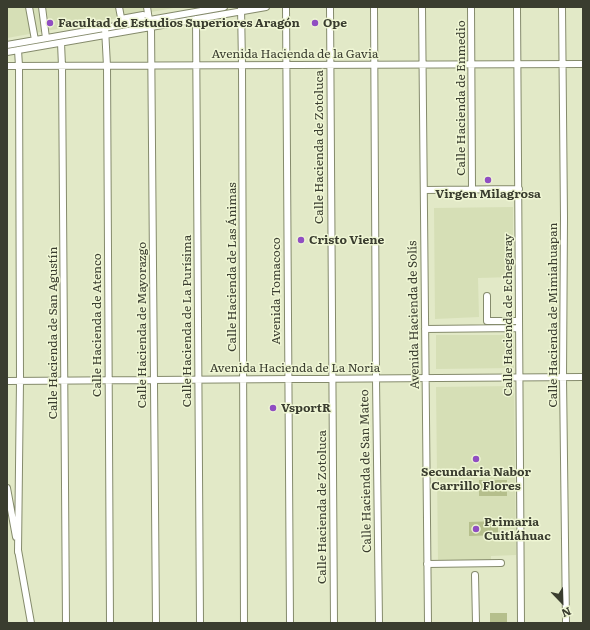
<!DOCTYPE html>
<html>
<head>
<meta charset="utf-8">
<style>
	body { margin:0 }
	#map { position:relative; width:590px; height:630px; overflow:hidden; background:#e2e9c7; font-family:Literata,serif }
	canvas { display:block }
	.frame { position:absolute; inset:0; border:8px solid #3a3d2f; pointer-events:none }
	.north { position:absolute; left:542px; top:582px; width:40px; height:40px; -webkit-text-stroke:3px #eff6d4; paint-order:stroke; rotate:157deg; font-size:11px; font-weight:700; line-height:16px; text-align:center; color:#3a3d2f }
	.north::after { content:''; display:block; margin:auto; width:14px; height:18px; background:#3a3d2f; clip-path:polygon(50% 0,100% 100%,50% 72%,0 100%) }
</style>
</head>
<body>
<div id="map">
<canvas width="590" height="630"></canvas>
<div class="frame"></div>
<div class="north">N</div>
</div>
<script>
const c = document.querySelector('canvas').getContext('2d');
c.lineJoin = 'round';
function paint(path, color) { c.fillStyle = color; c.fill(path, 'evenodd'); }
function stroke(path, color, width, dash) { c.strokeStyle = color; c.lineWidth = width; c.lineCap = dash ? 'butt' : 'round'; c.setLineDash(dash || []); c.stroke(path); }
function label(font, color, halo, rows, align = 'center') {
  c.font = font + ' Literata,serif'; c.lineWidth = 3; c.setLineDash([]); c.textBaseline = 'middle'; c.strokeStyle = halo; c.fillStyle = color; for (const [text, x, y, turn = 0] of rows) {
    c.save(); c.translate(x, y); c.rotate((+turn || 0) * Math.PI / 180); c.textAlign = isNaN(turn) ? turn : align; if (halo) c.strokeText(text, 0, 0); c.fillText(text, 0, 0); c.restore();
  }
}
const built = new Path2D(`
	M7 7H179L7 38Z
	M513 207V277L478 278 479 317 435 319 434 208Z
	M436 335H514V368L436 369Z
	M514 386 516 555 491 556V560H438L436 387Z`);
const green = new Path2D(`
	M479 480H507V496H479Z
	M498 521V535L469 536V522Z
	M490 613H507V623H490Z`);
const minor = new Path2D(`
	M29 7 35 40
	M42 7 46 38
	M119 7 122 23
	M147 7 149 20
	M241 7 242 65 244 623
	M286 7 290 623
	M330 7 334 623
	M374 7 376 379 379 623
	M422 7 428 623
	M471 7 472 189
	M517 7 521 623
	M562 7 564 218 563 377 566 623
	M121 19 143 15
	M196 19 200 623
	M151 26 156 623
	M105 28 107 66 110 623
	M61 43 62 66 66 623
	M7 45 224 7
	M18 50 19 66 20 381 18 552
	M7 52 266 7
	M7 66 583 64
	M424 190 519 189
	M487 296V321H519
	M425 329 519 328
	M7 381 583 377
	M7 488 16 537
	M18 550 31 623
	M427 564 501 563
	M475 575 476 623`);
const markers = [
	[50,23,4,"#904ec2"],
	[315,23,4,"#904ec2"],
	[488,180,4,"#904ec2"],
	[301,240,4,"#904ec2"],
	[273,408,4,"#904ec2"],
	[476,459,4,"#904ec2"],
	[476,529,4,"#904ec2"]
];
const poiNames = [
	["Facultad de Estudios Superiores Aragón",58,23],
	["Ope",323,23],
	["Virgen Milagrosa",488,194,"center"],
	["Cristo Viene",309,240],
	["VsportR",281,408],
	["Secundaria Nabor",476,472,"center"],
	["Carrillo Flores",476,486,"center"],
	["Primaria",484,522],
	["Cuitláhuac",484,536]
];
const streetNames = [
	["Avenida Hacienda de la Gavia",295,54],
	["Calle Hacienda de Enmedio",461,98,-90],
	["Calle Hacienda de Zotoluca",319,147,-90],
	["Calle Hacienda de Las Ánimas",232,267,-90],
	["Avenida Tomacoco",276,291,-90],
	["Avenida Hacienda de Solís",414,315,-91],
	["Calle Hacienda de Echegaray",508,315,-90],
	["Calle Hacienda de Mimiahuapan",553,315,-90],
	["Calle Hacienda de La Purísima",187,321,-90],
	["Calle Hacienda de Atenco",97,325,-90],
	["Calle Hacienda de Mayorazgo",142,325,-90],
	["Calle Hacienda de San Agustín",53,333,-90],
	["Avenida Hacienda de La Noria",295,368],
	["Calle Hacienda de San Mateo",366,471,-91],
	["Calle Hacienda de Zotoluca",322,507,-90]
];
paint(built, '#d6dfb6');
paint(green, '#b5bf8c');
stroke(minor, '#858b6c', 8);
stroke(minor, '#fff', 6);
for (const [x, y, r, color] of markers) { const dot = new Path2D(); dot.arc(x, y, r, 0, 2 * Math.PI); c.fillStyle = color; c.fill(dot); stroke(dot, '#eff6d4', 1.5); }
label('bold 12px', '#3a3d2f', '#eff6d4', poiNames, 'left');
label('12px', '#3a3d2f', '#eff6d4', streetNames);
</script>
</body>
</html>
